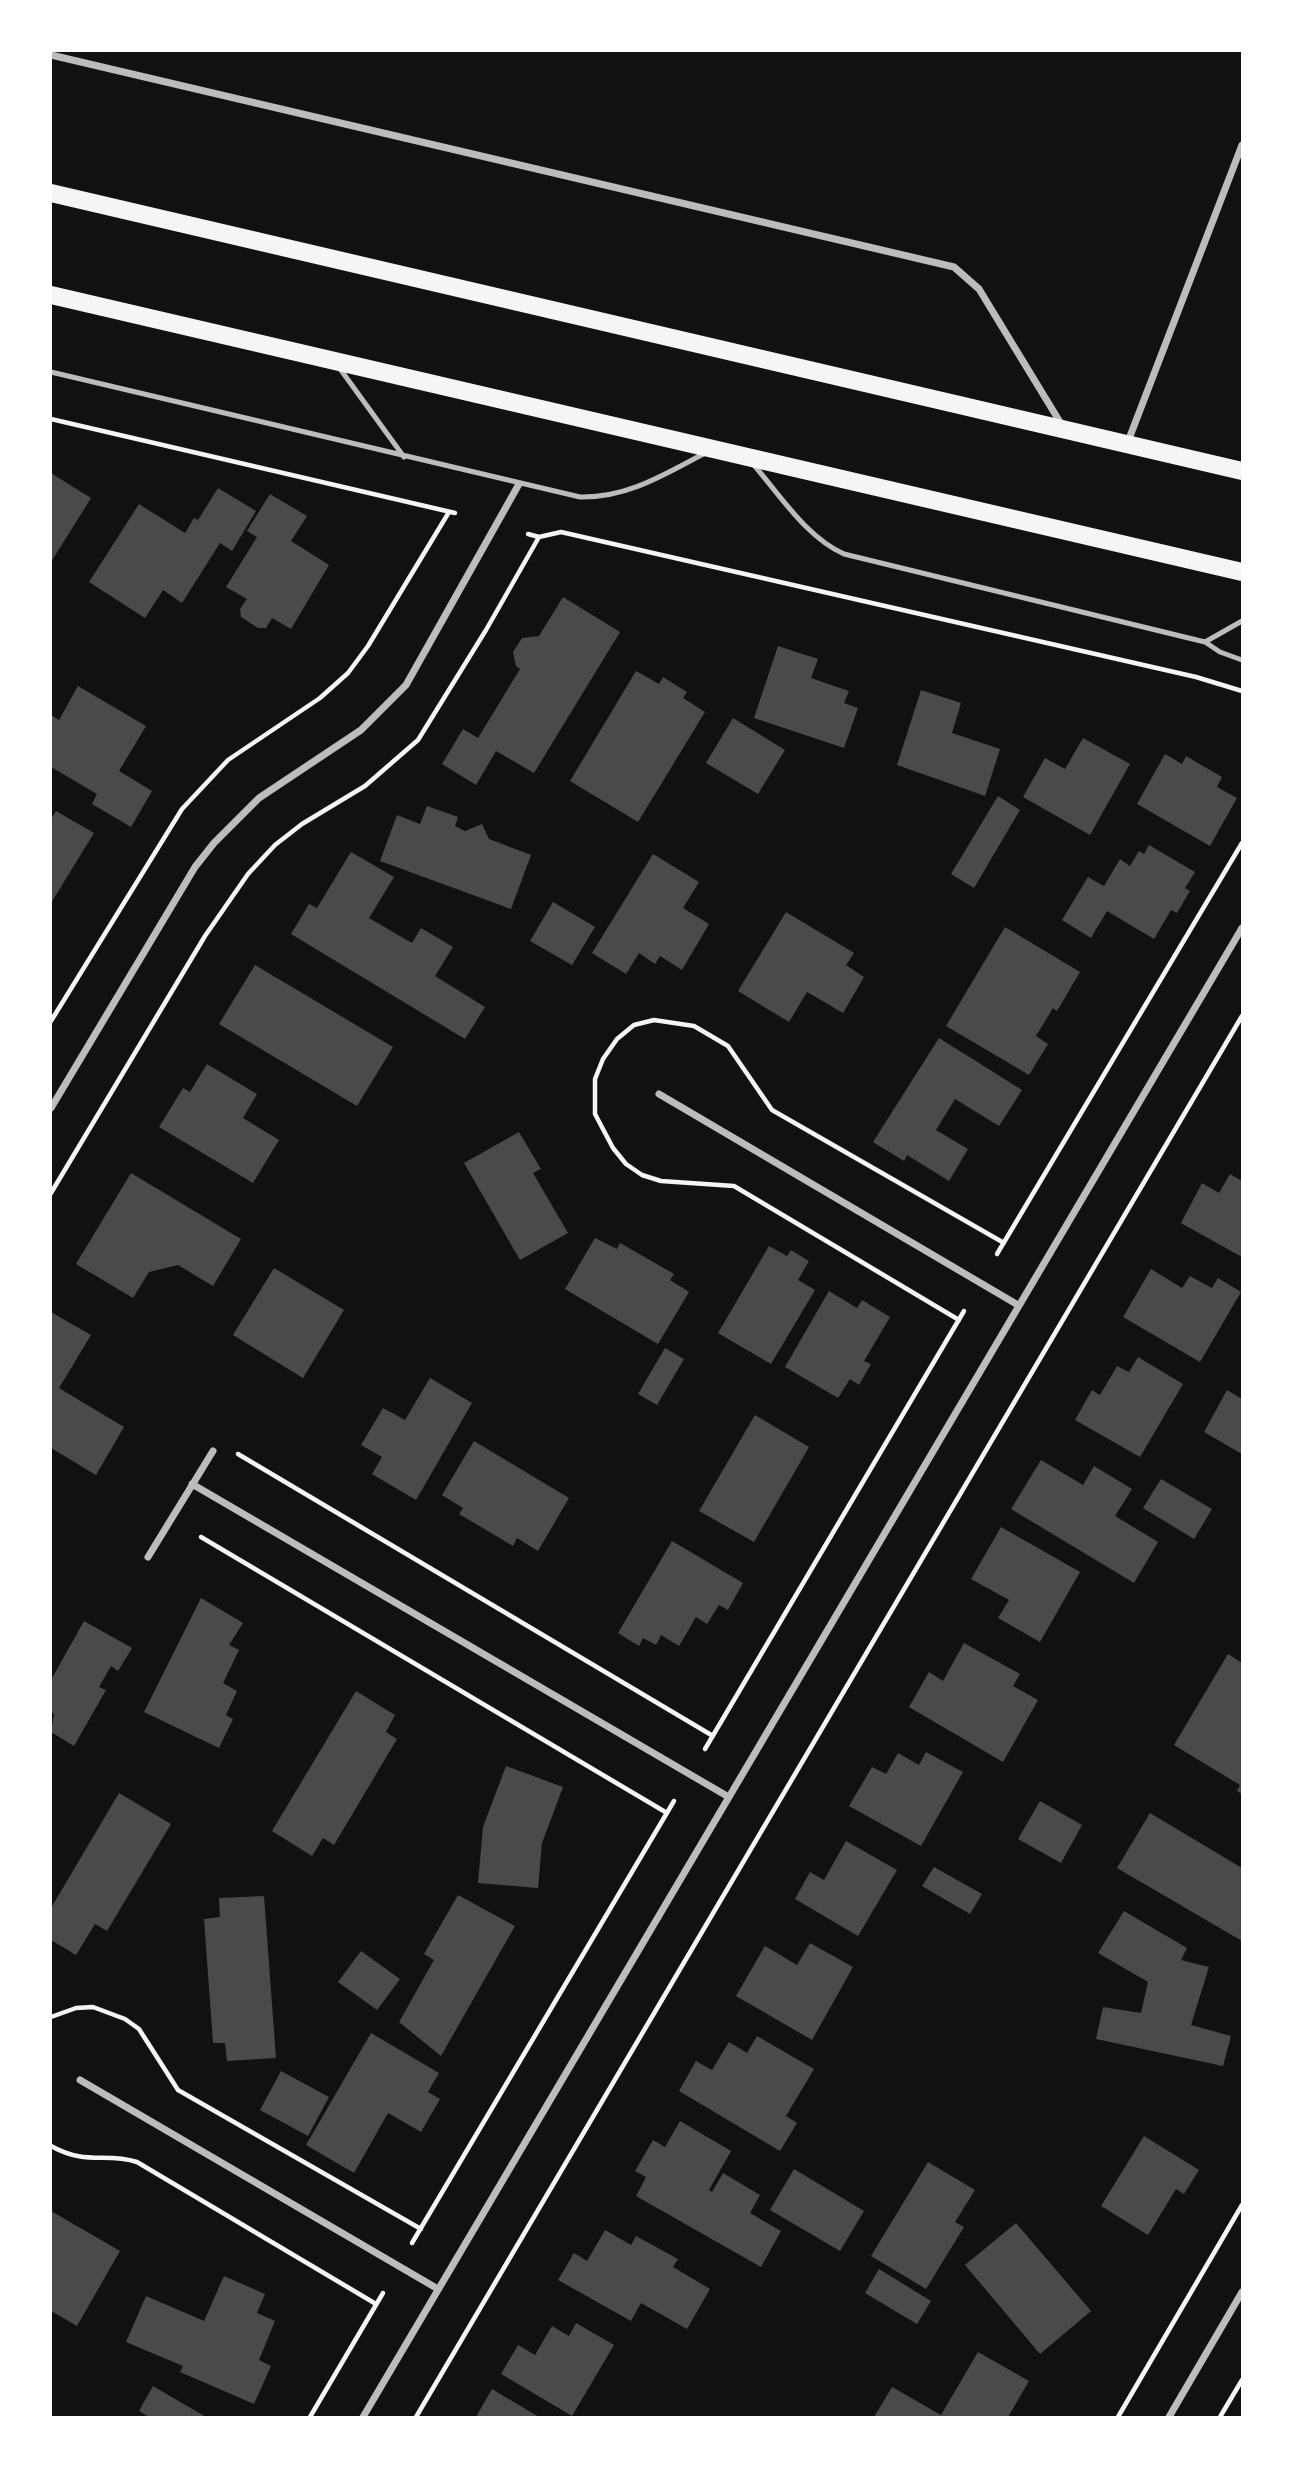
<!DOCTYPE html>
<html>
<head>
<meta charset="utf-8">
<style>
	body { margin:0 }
	#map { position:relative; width:1293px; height:2468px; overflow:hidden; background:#111; font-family:"Asap Condensed",sans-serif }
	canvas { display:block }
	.frame { position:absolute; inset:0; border:52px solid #fff; pointer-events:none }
</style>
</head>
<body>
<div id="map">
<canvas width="1293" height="2468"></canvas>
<div class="frame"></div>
</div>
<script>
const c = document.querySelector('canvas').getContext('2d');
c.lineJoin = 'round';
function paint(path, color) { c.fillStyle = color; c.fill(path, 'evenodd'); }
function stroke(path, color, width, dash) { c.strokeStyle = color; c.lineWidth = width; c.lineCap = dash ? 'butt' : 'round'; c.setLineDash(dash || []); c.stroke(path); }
const building = new Path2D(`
	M51 473 91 498 51 562Z
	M218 488 256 511 232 551 220 543 182 603 163 590 145 618 89 582 139 504 185 533 194 518 198 520Z
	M270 494 307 516 291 541 329 565 291 629 272 618 266 628H258L241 617 240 609 247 599 226 587 257 537 247 531Z
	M563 597 620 632 534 773 496 751 476 785 442 764 463 729 478 738 520 669 516 666 513 652 522 638 539 636Z
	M778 646 818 659 811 678 849 691 844 703 858 708 844 748 754 718Z
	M636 671 659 684 663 677 687 692 683 698 705 712 638 822 570 781Z
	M78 686 146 726 119 771 152 791 131 827 92 804 97 794 51 767V715L59 720Z
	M921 690 961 703 952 733 1000 749 985 796 897 765Z
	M733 718 785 750 758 794 706 763Z
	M1083 738 1130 764 1090 835 1023 797 1045 758 1065 769Z
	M1165 754 1182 764 1186 756 1222 777 1217 787 1237 798 1210 846 1137 804Z
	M998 796 1020 810 974 888 951 874Z
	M427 806 458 817 455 826 465 831 482 824 489 839 531 855 511 909 380 861 397 815 420 824Z
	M56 811 94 833 51 903V819Z
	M1149 845 1195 872 1185 888 1190 891 1177 913 1171 910 1154 939 1107 911 1091 938 1062 920 1088 877 1104 886 1120 859 1130 866 1139 851 1144 854Z
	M351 852 394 877 369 918 412 943 421 928 453 947 435 976 485 1007 465 1039 291 934 309 904 317 908Z
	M653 854 699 882 683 908 709 924 682 970 660 956 655 964 639 953 626 974 592 953Z
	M553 902 595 927 572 965 530 941Z
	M786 912 854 953 846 965 864 977 843 1013 807 992 789 1022 738 991Z
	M1005 927 1080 972 1057 1011 1053 1008 1036 1036 1048 1044 1029 1075 946 1026Z
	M255 965 393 1047 357 1106 219 1024Z
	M939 1038 1022 1090 999 1126 955 1099 936 1130 968 1149 949 1181 907 1155 904 1161 873 1142Z
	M207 1064 257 1094 243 1118 279 1140 253 1183 159 1127 183 1088 190 1092Z
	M519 1132 541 1169 533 1173 568 1233 520 1260 464 1163Z
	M131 1173 241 1239 213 1286 178 1265 149 1272 133 1298 76 1264Z
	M1230 1174 1242 1181V1257L1181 1223 1202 1183 1219 1193Z
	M595 1238 617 1249 620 1243 674 1274 670 1280 689 1292 658 1344 565 1289Z
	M769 1246 787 1256 791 1250 809 1261 798 1280 815 1290 771 1364 718 1333Z
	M274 1268 344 1310 303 1378 233 1335Z
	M1151 1269 1182 1288 1190 1276 1212 1288 1218 1278 1241 1292 1200 1362 1123 1317Z
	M829 1291 857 1308 862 1300 890 1317 864 1361 871 1364 859 1385 850 1379 838 1398 785 1367Z
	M51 1312 91 1335 59 1388 124 1427 96 1475 51 1448Z
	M665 1348 684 1359 657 1405 638 1394Z
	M1138 1357 1183 1384 1140 1457 1075 1420 1092 1390 1100 1395 1117 1366 1129 1372Z
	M430 1378 472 1403 416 1500 372 1474 382 1457 361 1445 383 1408 405 1420Z
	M1227 1390 1242 1399V1454L1204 1432Z
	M755 1415 809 1447 754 1542 699 1511Z
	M474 1441 569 1498 538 1551 517 1538 513 1546 459 1514 463 1508 442 1495Z
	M1041 1460 1083 1485 1094 1466 1132 1489 1115 1516 1158 1542 1134 1583 1011 1509Z
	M1161 1479 1212 1509 1194 1539 1143 1508Z
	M1001 1527 1080 1572 1040 1642 998 1618 1009 1600 971 1579Z
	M672 1541 743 1583 728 1610 719 1605 707 1624 696 1617 679 1646 661 1635 656 1645 643 1638 639 1646 618 1633Z
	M201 1598 243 1623 229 1645 239 1650 223 1683 237 1691 226 1715 233 1719 219 1748 144 1712Z
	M84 1621 132 1648 118 1671 111 1666 99 1687 106 1690 74 1746 51 1732 54 1714 51 1712V1680Z
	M964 1643 1020 1674 1013 1686 1038 1700 1003 1762 909 1707 929 1672 943 1681Z
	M1228 1654 1242 1663V1794L1237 1791 1240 1785 1174 1745Z
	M356 1691 395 1715 386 1732 397 1739 334 1845 323 1838 312 1856 272 1831Z
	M926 1752 963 1772 921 1846 849 1806 872 1767 886 1774 898 1753 919 1765Z
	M506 1766 563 1787 542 1843 538 1888 478 1883 483 1827Z
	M119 1793 171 1824 107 1931 95 1924 76 1955 51 1940V1908Z
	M1040 1801 1082 1825 1061 1863 1018 1839Z
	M1150 1813 1242 1868V1941L1117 1868Z
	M846 1841 897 1870 858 1936 795 1899 810 1872 824 1880Z
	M934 1867 982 1894 970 1914 922 1886Z
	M458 1895 515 1926 441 2056 399 2022 434 1960 424 1954Z
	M264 1896 276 2058 227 2061 225 2043H213L204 1919 220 1917 219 1898Z
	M1124 1911 1187 1948 1181 1960 1209 1967 1191 2025 1231 2036 1223 2066 1096 2039 1103 2007 1141 2013 1148 1982 1098 1953Z
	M810 1943 853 1967 812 2040 736 1996 765 1946 797 1965Z
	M361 1951 400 1979 377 2010 338 1982Z
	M371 2033 439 2073 428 2092 440 2099 421 2132 388 2113 354 2173 306 2145Z
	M757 2036 814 2069 786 2116 797 2123 780 2151 679 2091 696 2061 712 2070 729 2042 747 2053Z
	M281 2071 329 2097 308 2136 260 2110Z
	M680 2121 731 2151 709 2190 712 2192 723 2173 760 2195 750 2213 781 2231 761 2267 636 2196 646 2177 635 2171 653 2140 665 2147Z
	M1144 2136 1199 2170 1184 2194 1176 2189 1148 2235 1101 2206Z
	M928 2162 975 2190 955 2222 964 2227 926 2289 871 2256Z
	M794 2169 864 2211 840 2251 770 2210Z
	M51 2211 120 2251 77 2326 51 2311Z
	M1016 2223 1091 2311 1040 2354 965 2265Z
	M605 2230 631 2245 636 2236 678 2259 673 2267 710 2289 687 2329 641 2303 631 2321 558 2280 574 2253 587 2261Z
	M879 2269 931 2301 917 2324 865 2293Z
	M224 2276 265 2294 257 2313 275 2321 259 2360 271 2366 254 2404 180 2372 183 2366 126 2342 146 2296 204 2321Z
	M576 2323 614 2345 572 2416 501 2374 518 2345 535 2355 552 2326 569 2336Z
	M978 2352 1029 2381 1008 2417H874L892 2387 941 2415Z
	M153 2386 206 2417H149L139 2411Z
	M492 2389 539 2417H476Z`);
const path = new Path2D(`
	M51 419 455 513
	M528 534 539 537 561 532 1196 677 1242 691
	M51 1021 182 809 228 760 320 698 348 673 368 646 449 512
	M51 1193 205 936 248 874 275 845 302 824 365 786 418 740 486 630 539 537
	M997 1254 1242 843
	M959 1320 734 1186 661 1181 642 1175 626 1164 613 1148 595 1114V1079L603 1059 617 1039 634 1025 654 1020 694 1026 728 1046 772 1110 1004 1243
	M238 1454 713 1736
	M201 1537 667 1813
	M705 1749 964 1311
	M51 2017 76 2008 93 2007 125 2019 139 2029 178 2090 421 2229
	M51 2146C87 2166 105 2152 137 2162L376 2304
	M412 2243 674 1801
	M310 2417 383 2293
	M416 2417 1242 1016
	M1118 2417 1242 2205
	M1220 2417 1242 2380`);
const service = new Path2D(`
	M338 366 404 457
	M51 372 580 497C628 498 665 474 707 452
	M753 464C780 495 806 537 844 554L1205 642 1220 652 1242 660
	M1205 642 1242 621`);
const minor = new Path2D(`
	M51 55 954 267 979 289 1063 427
	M1127 444 1242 145
	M659 1094 1018 1305
	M51 1108 195 867 214 843 259 798 361 730 406 685 519 484
	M192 1484 727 1796
	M148 1557 213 1451
	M80 2080 438 2289
	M363 2417 1242 928
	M1169 2417 1242 2292`);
const primary = new Path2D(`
	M51 193 1242 471
	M51 295 1242 572`);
paint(building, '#4a4a4a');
stroke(path, '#f5f5f5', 4.5);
stroke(service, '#bcbcbc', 5);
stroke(minor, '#bcbcbc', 7);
stroke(primary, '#f5f5f5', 18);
</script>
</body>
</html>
